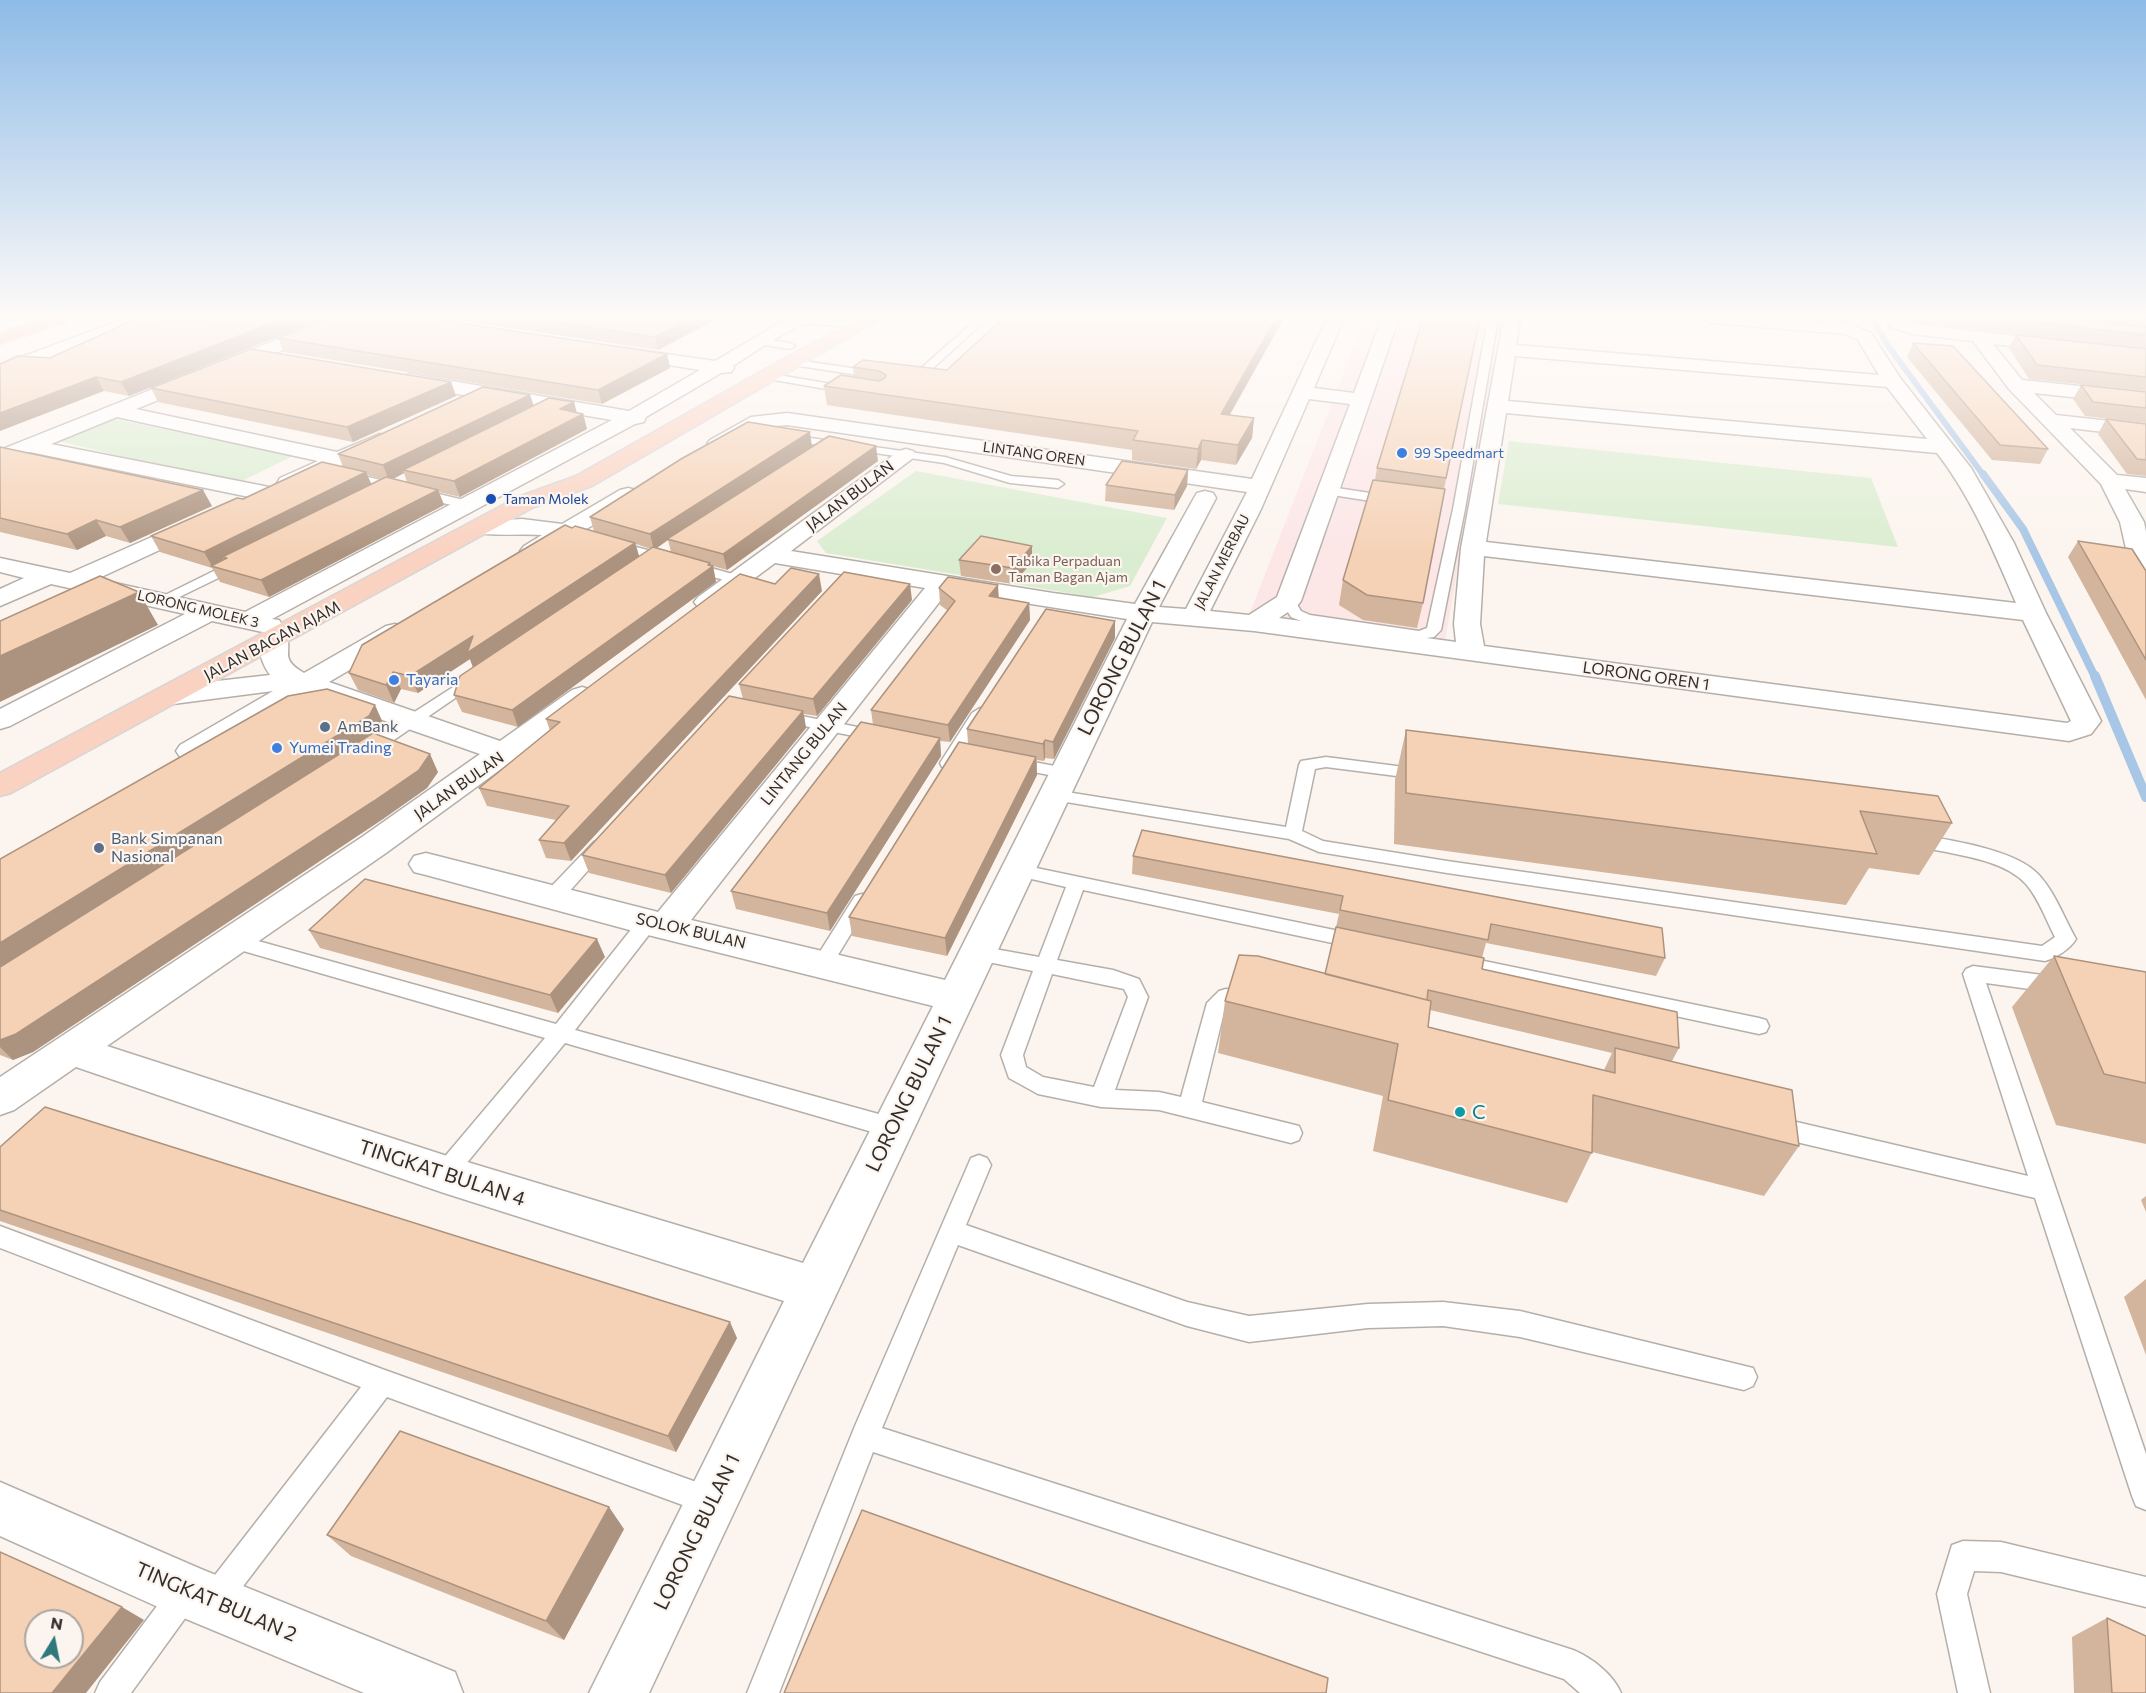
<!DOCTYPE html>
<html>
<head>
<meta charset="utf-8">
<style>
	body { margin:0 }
	#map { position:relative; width:2146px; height:1693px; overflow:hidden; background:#fcf5ef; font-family:Commissioner,sans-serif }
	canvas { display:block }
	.north { position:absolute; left:24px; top:1609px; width:60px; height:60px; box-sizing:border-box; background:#fcf5ef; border:2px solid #aba5a1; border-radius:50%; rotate:10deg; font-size:16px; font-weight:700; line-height:24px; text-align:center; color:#312e2c }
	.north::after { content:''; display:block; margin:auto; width:21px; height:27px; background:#2f797d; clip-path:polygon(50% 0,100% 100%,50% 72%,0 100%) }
</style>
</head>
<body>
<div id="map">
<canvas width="2146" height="1693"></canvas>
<div class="north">N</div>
</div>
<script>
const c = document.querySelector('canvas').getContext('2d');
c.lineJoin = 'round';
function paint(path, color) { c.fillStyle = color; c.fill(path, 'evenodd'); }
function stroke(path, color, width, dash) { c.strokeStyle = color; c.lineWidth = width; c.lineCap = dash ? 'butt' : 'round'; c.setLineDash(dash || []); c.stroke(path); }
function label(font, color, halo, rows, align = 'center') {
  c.font = font + ' Commissioner,sans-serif'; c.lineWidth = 4.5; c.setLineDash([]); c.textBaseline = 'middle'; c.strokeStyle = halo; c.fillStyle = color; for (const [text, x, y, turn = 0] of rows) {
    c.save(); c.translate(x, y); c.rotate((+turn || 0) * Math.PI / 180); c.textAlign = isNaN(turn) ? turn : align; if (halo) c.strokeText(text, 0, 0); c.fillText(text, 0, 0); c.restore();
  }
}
const commercial = new Path2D(`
	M1365 318H1503L1444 646 1248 618Z`);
const green = new Path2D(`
	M114 419 295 455 236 484 58 441Z
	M1509 441 1871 478 1898 547 1498 504Z
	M916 471 1167 518 1130 586 1093 597 826 553 817 541Z`);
const streamFar2 = new Path2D(`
	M1872 318 1889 347 1984 476`);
const streamFar1 = new Path2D(`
	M1983 474 2023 529 2095 677`);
const stream = new Path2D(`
	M2095 676 2146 797`);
const lane = new Path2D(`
	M978 318H988L918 382H907V378L911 377Z
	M1488 318H1498L1465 509 1441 630 1434 637 1419 639 1306 623 1291 617 1281 601 1283 598H1293L1301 611 1310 615 1419 631 1427 628 1453 509Z
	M1856 318 1866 320C1856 330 1833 330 1821 323L1826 320 1852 322Z
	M762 339 790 343 795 346 790 349 759 344 757 342Z
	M791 359 877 372 882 375 877 378 787 364 786 362Z
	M767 373 849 387 854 390 849 393 763 378 762 376Z
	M789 435 945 457 1011 476 1058 480 1064 484 1058 488 1010 483 944 463 785 440V436Z
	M347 472 472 502 474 505 468 509 343 479V473Z
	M1330 487 1390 496 1396 500 1390 504 1326 494 1324 491Z
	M615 541 743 577 745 580 738 584 610 548 609 545Z
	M236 560 243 564 241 567 167 603H157L155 600Z
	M475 673 480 675 483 678 480 681 372 755H360L358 751 360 747Z
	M980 708 988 713 956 763 954 767H942L940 763 972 713Z
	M781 712 878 731 886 736 878 741 775 720 773 717 775 714Z
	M1326 757 1420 769 1426 770 1428 774 1426 778 1420 779 1326 767 1315 769 1302 831 1323 841 1447 861 2042 946 2055 937C2046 920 2039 899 2026 884 2001 856 1943 854 1909 844L1906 840 1909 836 1915 834C1949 840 2014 849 2038 874 2055 892 2064 918 2076 939 2070 949 2056 958 2045 961L1447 873 1319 852 1289 839 1054 800 1048 799 1045 795 1048 791 1054 790 1286 827 1299 765 1301 761Z
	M1013 758 1065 768 1071 769 1073 773 1071 777 1065 778 1007 767 1005 763 1007 759Z
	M600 840 606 842 609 846 606 850 560 902 553 904 546 902 544 897 546 892 594 842Z
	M1017 864 1363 936 1366 941 1363 946 1356 948 1083 890 1057 960 1113 970 1139 979 1148 997 1115 1090 1159 1092 1181 1097 1207 1003 1219 991 1226 989 1257 992 1260 998 1257 1004 1250 1006 1231 1005 1224 1012 1202 1102 1299 1126 1302 1133 1299 1140 1291 1143 1159 1110 1101 1107 1038 1094 1009 1078 1001 1055 1033 971 978 960 971 958 968 953 971 948 978 946 1039 957 1066 887 1010 874 1008 870 1010 866ZM1052 974 1124 989 1128 997 1094 1087 1043 1077 1026 1067 1023 1055Z
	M862 894 869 896 871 901 830 968 823 970 816 968 813 963 816 958 855 896Z
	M648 915 655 917 658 922 655 927 575 1030 893 1118 901 1121 904 1128 901 1135 893 1138 565 1043 452 1181 444 1184 436 1181 432 1174 436 1167 545 1038 233 948 226 946 223 941 226 936 233 934 556 1024 641 917Z
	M1460 956 1759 1018 1766 1020 1769 1026 1766 1032 1759 1034 1453 968 1450 963 1453 958Z
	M1973 966 2058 977 2065 980 2068 985 2065 990 2058 993 1986 983 2146 1454V1510L2136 1506 2132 1496 2035 1198 1775 1137 1767 1134 1764 1127 1767 1120 1775 1117 2028 1176 1963 974 1966 969Z
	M979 1155 987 1158 991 1165 966 1225 1187 1302 1249 1316 1368 1304 1443 1302 1520 1311 1753 1368 1757 1377 1753 1386 1744 1390 1520 1337 1443 1326 1368 1328 1249 1342 1187 1326 958 1245 882 1428 1573 1650C1592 1658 1613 1674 1621 1693H1580L1564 1679 873 1452 779 1693H747L855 1426 971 1158Z
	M0 1226 382 1369 710 1487 720 1491 724 1501 720 1511 710 1515 387 1397 225 1610 214 1614 203 1610 199 1599 131 1693H95L100 1682 175 1582 186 1578 197 1582 201 1593 361 1387 0 1248Z
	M1963 1541 2001 1542 2146 1577V1607L2001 1572 1974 1571 1967 1594 1990 1693H1958L1937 1594 1952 1545Z`);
const street = new Path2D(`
	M126 318H150L148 322 0 377V365Z
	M331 318H355L353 322 136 409 337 452 380 434 387 436 390 440 387 444 296 488 288 490 280 488 277 483 280 478 318 461 117 417 51 444 264 486 272 488 275 493 272 498 264 500 30 452 0 463V450Z
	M788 318H880C868 332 824 324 807 324 796 324 745 358 733 366L734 368 731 372 721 373 646 417 644 422 635 424 272 619 279 620 283 626 278 632 284 633C296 650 276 657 304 673L386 626 395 624 404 626 408 632 404 638 329 682 500 741 572 690 582 687 592 690 596 696 592 702 520 755 517 760 512 761 386 853 107 1046 444 1155 803 1263 933 1006 648 935 426 875 414 872 409 864 414 856 426 853 658 912 925 588 775 563 716 607 707 610 698 607 694 602 698 597 899 451 906 449 913 451 917 455 791 551 1053 593 1135 604 1194 498 1197 493 1205 491 1213 493 1216 498 1159 607 1186 609 1247 492 787 425 763 427 717 450 710 448 707 444 710 440 751 417 787 413 1252 479 1327 318H1344L1314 388 1354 393 1382 318H1399L1301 601 1297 606 1279 618 1456 642 1454 624 1461 548 1504 318H1520L1516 345 1879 375 1858 340 1845 334 1711 323 1703 318H1779L1849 324 1871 333 1901 379 1971 468 2014 543 2046 613 2101 721 2091 734 2069 741 1254 631 1152 622 649 1693H589L784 1301 444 1193 76 1067 14 1110 0 1115V1077L362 837 480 754 308 694 202 757 191 760 180 757 176 751 180 745 273 691 173 704 163 701 159 695 163 689 173 686 270 675C261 662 255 646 267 633L212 621 10 726 0 729V709L185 614 51 584 0 606V589L24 578 0 572V558L70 573 195 518 203 520 207 525 203 530 97 579 245 612 612 420 410 386 403 384 401 380 403 376 410 374 629 411 700 370 619 357 616 353 619 349 625 348 715 361ZM1515 356 1887 387 1927 439 1508 401ZM1309 399 1350 404 1277 597 1249 615 1210 611 1261 509ZM1506 413 1937 453C1972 498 1994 552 2016 603L1486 542ZM1484 556 2023 620 2071 721 2067 723 1484 646 1480 624ZM948 591 1127 619 945 980 691 920Z
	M1885 318H1902L1920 325 2146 351V361L1993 344 2022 380 2146 393V405L2034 393 2056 415 2146 425V437L2070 428 2117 475 2146 478V492L2125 489 2144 522 2146 532V579L2137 577 2129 562 2120 522 2101 484 2009 389 1973 341 1912 334 1890 327Z
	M628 488 636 490 639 495 636 500 540 556 532 558 524 556 520 551 524 546 542 535C519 533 495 537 473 532L469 527 473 522 522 519 562 524 620 490Z
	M0 1482 201 1569 455 1672 463 1693H364L167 1611 0 1536Z`);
const primary = new Path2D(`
	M861 318H882L592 486 534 507 11 793 0 796V773L518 497 576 476 785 358Z`);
const highway = new Path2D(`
	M43 318H68L66 322 0 344V333Z`);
const wall = new Path2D(`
	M190 318H325L129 396 104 391 50 358 192 322Z
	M443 318H719L658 350Z
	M1003 318H1284L1230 415 1254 418 1252 438 1236 465 1201 460 1196 469 1132 460V450L827 405 824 386 854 377 853 367 947 370Z
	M1480 318 1444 489 1423 603 1417 628 1363 620 1339 605 1343 580 1375 480 1377 468Z
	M1919 318H2146V391L2029 379 2009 348 2016 335 2106 345 1921 323Z
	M278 338 667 354 670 368 602 404 284 352Z
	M1913 343 2048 449 2040 464 1992 460 1907 357Z
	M451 382 456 396 353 442 158 402 151 388Z
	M2081 385 2146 392V423L2085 416 2073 399Z
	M534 406 583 414 587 429 460 497 439 492 444 505 269 597 220 582 212 568 160 552 151 536 243 499 343 467 338 454ZM404 473 407 482 393 479 397 477ZM367 475 382 479 371 484Z
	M2106 419 2146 424V476L2127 474 2098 434Z
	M0 447 212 506 130 543 106 536 77 550 0 532Z
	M812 447 878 461 727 570 713 566 716 582 518 727 462 712 454 695 473 668 470 659 418 693 401 689 394 703 358 690 349 673 572 528 594 531 590 517ZM668 540 671 552 656 548ZM636 544 651 549 639 557Z
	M1188 470 1187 486 1174 510 1105 501 1106 485Z
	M2078 541 2146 571V700L2068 557Z
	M959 560 1032 562 1013 584 961 576Z
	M775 584 822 591 571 861 546 858 539 840 556 820 487 806 479 788 550 731 546 719Z
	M939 588 1029 603 1030 620 950 742 940 741 941 756 830 931 736 909 731 891 873 725 871 710 948 611 940 605Z
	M912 600 817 716 804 714 806 728 671 893 589 873 582 855 743 699 739 684Z
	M1115 638 1054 759 1045 758 1044 761 1037 760V775L947 956 852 936 849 917 968 744 967 729Z
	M383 723 377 735 438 772 427 788 383 819 33 1052 13 1060 0 1055V859Z
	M1406 730 1952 823 1919 875 1869 868 1846 905 1394 844 1395 780Z
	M1133 856 1665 958 1656 976 1486 943 1482 958V969L1679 1048 1672 1061 1799 1146 1764 1196 1592 1152 1567 1203 1373 1151 1383 1096 1218 1053 1225 1001 1325 974 1339 914 1132 874ZM1430 1010 1612 1053 1604 1070 1428 1027Z
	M309 930 605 957 558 1013 320 948Z
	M2054 956 2146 972V1144L2056 1125 2012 1007Z
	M0 1147 737 1338 676 1452 0 1221Z
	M2146 1196V1212L2141 1200Z
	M2146 1279V1355L2124 1297Z
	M624 1529 564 1640 351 1556 327 1535Z
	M2107 1618 2146 1693H2074L2072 1637Z`);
const shadedWall = new Path2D(`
	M285 318H325L129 396 121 382Z
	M690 318H719L658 350 655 337Z
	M1276 318H1284L1219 433 1221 414Z
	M667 354 670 368 602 404 598 390Z
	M96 377 104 391 0 431V413Z
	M451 382 456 396 353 442 347 427Z
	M530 395 535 409 403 470 404 473 389 481 383 465Z
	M574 402 578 417 583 414 587 429 460 497 454 481 560 409Z
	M1254 418 1252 438 1236 465 1238 445Z
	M810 432 812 447 667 539 668 540 654 550 650 534Z
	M1202 440 1201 460 1196 469 1198 449Z
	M876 446 878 461 727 570 723 554Z
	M1188 470 1187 486 1174 510 1175 495Z
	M366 472 373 488 227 558 222 557 225 562 212 566 204 552Z
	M203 490 212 506 130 543 120 527Z
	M438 490 444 505 269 597 261 580Z
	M96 520 106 536 77 550 67 534Z
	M635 543 640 559 474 670 470 659 418 693 410 676 473 636Z
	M1032 546V562L1013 584V568Z
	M710 563 711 567 713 566 716 582 518 727 512 710Z
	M819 574 822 591 571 861 564 843Z
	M910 584 912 600 817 716 813 699Z
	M998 585 999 601 989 596Z
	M139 592 158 625 0 702V656Z
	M1029 603 1030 620 950 742 948 725Z
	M1115 621V638L1054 759 1053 742Z
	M393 672 401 689 394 703 386 685Z
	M375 705 383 723 378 734 0 971V943Z
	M803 711 806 728 671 893 665 875Z
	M940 738 941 756 830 931 827 913Z
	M1045 740V758L1044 761 1043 744Z
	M430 754 438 772 427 788 383 819 33 1052 13 1060 0 1047V1040Z
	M1036 757 1037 775 947 956 945 938Z
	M597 939 605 957 558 1013 550 995Z
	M730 1322 737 1338 676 1452 668 1436Z
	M609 1507 624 1529 564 1640 546 1621Z
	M122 1607 144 1620 86 1693H52Z`);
const building = new Path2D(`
	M138 318 200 322 206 318H285L121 382 96 377 0 413V364L18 356 50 358Z
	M330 318H427L667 354 598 390 278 338Z
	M529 318H690L655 337Z
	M1003 318H1276L1221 414 1254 418 1238 445 1202 440 1198 449 1133 440 1138 431 824 386 841 375 879 381 885 378 886 375 879 371 853 367 863 360 947 370Z
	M1423 318H1480L1446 478 1377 468Z
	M1999 318H2060L2146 327V335Z
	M2016 335 2146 349V377L2037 365Z
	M1913 343 1953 346 2048 449 2000 445Z
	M251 349 451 382 347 427 151 388Z
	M2081 385 2146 392V408L2093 402Z
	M483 387 530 395 383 465 338 454Z
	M549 398 574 402 560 409 583 414 454 481 403 470Z
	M2106 419 2146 424V460L2137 459Z
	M748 422 810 432 650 534 590 517 681 459Z
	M829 436 876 446 723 554 667 539Z
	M0 447 203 490 120 527 96 520 67 534 0 518Z
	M1122 461 1188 470 1175 495 1106 485Z
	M322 462 366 472 204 552 151 536 237 498 243 499Z
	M386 477 438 490 261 580 211 566 227 558 222 557Z
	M1373 480 1445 489 1423 603 1367 595 1343 580Z
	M565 525 572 528 575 526 635 543 467 653 473 636 410 676 393 672 386 685 349 673 362 645Z
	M981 536 1032 546 1013 568 959 560Z
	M2078 541 2132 549 2146 571V660Z
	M653 547 710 563 708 565 713 566 512 710 454 695 460 676Z
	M791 568 819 574 564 843 539 840 569 806 479 788 560 722 546 719 740 574 775 584Z
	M844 572 910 584 813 699 739 684Z
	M100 576 139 592 0 656V621Z
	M948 577 998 585 989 596 1029 603 948 725 871 710 955 601 939 588Z
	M1046 609 1115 621 1053 742 1045 740 1043 744 967 729Z
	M327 689 375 705 369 716 0 943V859L288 696Z
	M729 696 803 711 665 875 582 855Z
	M861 722 940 738 827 913 731 891Z
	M1406 730 1938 796 1952 823 1860 811 1877 854 1406 793Z
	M373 733 430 754 419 770 374 801 16 1034 0 1040V967Z
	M959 742 1036 757 945 938 849 917Z
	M1142 830 1662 928 1665 958 1491 924 1488 940 1340 910 1343 896 1133 856Z
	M365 879 597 939 550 995 309 930Z
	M1336 927 1484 958 1482 969 1677 1012 1679 1048 1428 990 1427 1000 1325 974Z
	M1239 955 1258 956 1431 1001 1428 1027 1615 1073V1048L1792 1090 1799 1146 1593 1095 1592 1153 1388 1100 1398 1044 1225 1001Z
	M2054 956 2146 972V1083L2104 1074Z
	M45 1107 730 1322 668 1436 0 1210V1147Z
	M400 1431 609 1507 546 1621 327 1535Z
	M862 1510 1328 1678 1326 1693H784Z
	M0 1552 122 1607 52 1693H0ZM36 1621H72V1657H36Z
	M2107 1618 2146 1636V1693H2112Z`);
const markers = [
	[1402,453,6,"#3f7fe0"],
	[491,499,6,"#1a4fb4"],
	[996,569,6,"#8d6e63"],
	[394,680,6,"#3f7fe0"],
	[325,727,6,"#5c6f8a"],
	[277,748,6,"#3f7fe0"],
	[99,848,6,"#5c6f8a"],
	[1460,1112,6,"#0f9aa8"]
];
const farShopnames = [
	["99 Speedmart",1414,453]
];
const farStreetnames = [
	["LINTANG OREN",1034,454,8],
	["JALAN MERBAU",1222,562,-63],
	["LORONG MOLEK 3",198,609,13]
];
const farTransitnames = [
	["Taman Molek",503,499]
];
const farEducationnames = [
	["Tabika Perpaduan",1008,561],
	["Taman Bagan Ajam",1008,577]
];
const streetNames = [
	["JALAN BULAN",850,496,-37],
	["JALAN BAGAN AJAM",272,641,-28],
	["LORONG OREN 1",1646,676,8],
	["LINTANG BULAN",804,754,-51],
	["JALAN BULAN",459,786,-35],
	["SOLOK BULAN",691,931,13]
];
const shopNames = [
	["Tayaria",406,680],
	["Yumei Trading",289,748]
];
const serviceNames = [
	["AmBank",337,727],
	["Bank Simpanan",111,839],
	["Nasional",111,857]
];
const nearStreetnames = [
	["LORONG BULAN 1",1122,658,-63],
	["LORONG BULAN 1",909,1094,-64],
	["TINGKAT BULAN 4",442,1173,18],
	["LORONG BULAN 1",697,1532,-64],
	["TINGKAT BULAN 2",216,1602,23]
];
const nearCulturenames = [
	["C",1472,1112]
];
paint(commercial, '#fce6e6');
paint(green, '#daedd0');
stroke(streamFar2, '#a8c6e5', 6);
stroke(streamFar1, '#a8c6e5', 8);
stroke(stream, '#a8c6e5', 10);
stroke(lane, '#b5afaa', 3);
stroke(street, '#b5afaa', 3);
stroke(primary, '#d6d5d5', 3);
stroke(highway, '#d6d5d5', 3);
paint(lane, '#fff');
paint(street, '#fff');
paint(primary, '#fad2c1');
paint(highway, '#f6b498');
paint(wall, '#d3b59d');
paint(shadedWall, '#ac937f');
paint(building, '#f5d2b6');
stroke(building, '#ac937f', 1.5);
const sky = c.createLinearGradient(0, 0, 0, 555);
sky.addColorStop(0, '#8ebbe7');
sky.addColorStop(0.57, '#fefaf8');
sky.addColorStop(1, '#fefaf800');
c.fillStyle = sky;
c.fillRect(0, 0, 2146, 555);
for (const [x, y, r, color] of markers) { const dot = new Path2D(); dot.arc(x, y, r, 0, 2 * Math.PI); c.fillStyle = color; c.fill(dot); stroke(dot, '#fcf5ef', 2); }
label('14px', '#366cbe', '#fcf5ef', farShopnames, 'left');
label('14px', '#312e2c', '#fcf5ef', farStreetnames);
label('14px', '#164399', '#fcf5ef', farTransitnames, 'left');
label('14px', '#785e54', '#fcf5ef', farEducationnames, 'left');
label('16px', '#312e2c', '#fcf5ef', streetNames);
label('16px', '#366cbe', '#fcf5ef', shopNames, 'left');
label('16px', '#4e5e75', '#fcf5ef', serviceNames, 'left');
label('20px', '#312e2c', '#fcf5ef', nearStreetnames);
label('20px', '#0d838f', '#fcf5ef', nearCulturenames, 'left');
</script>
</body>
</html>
